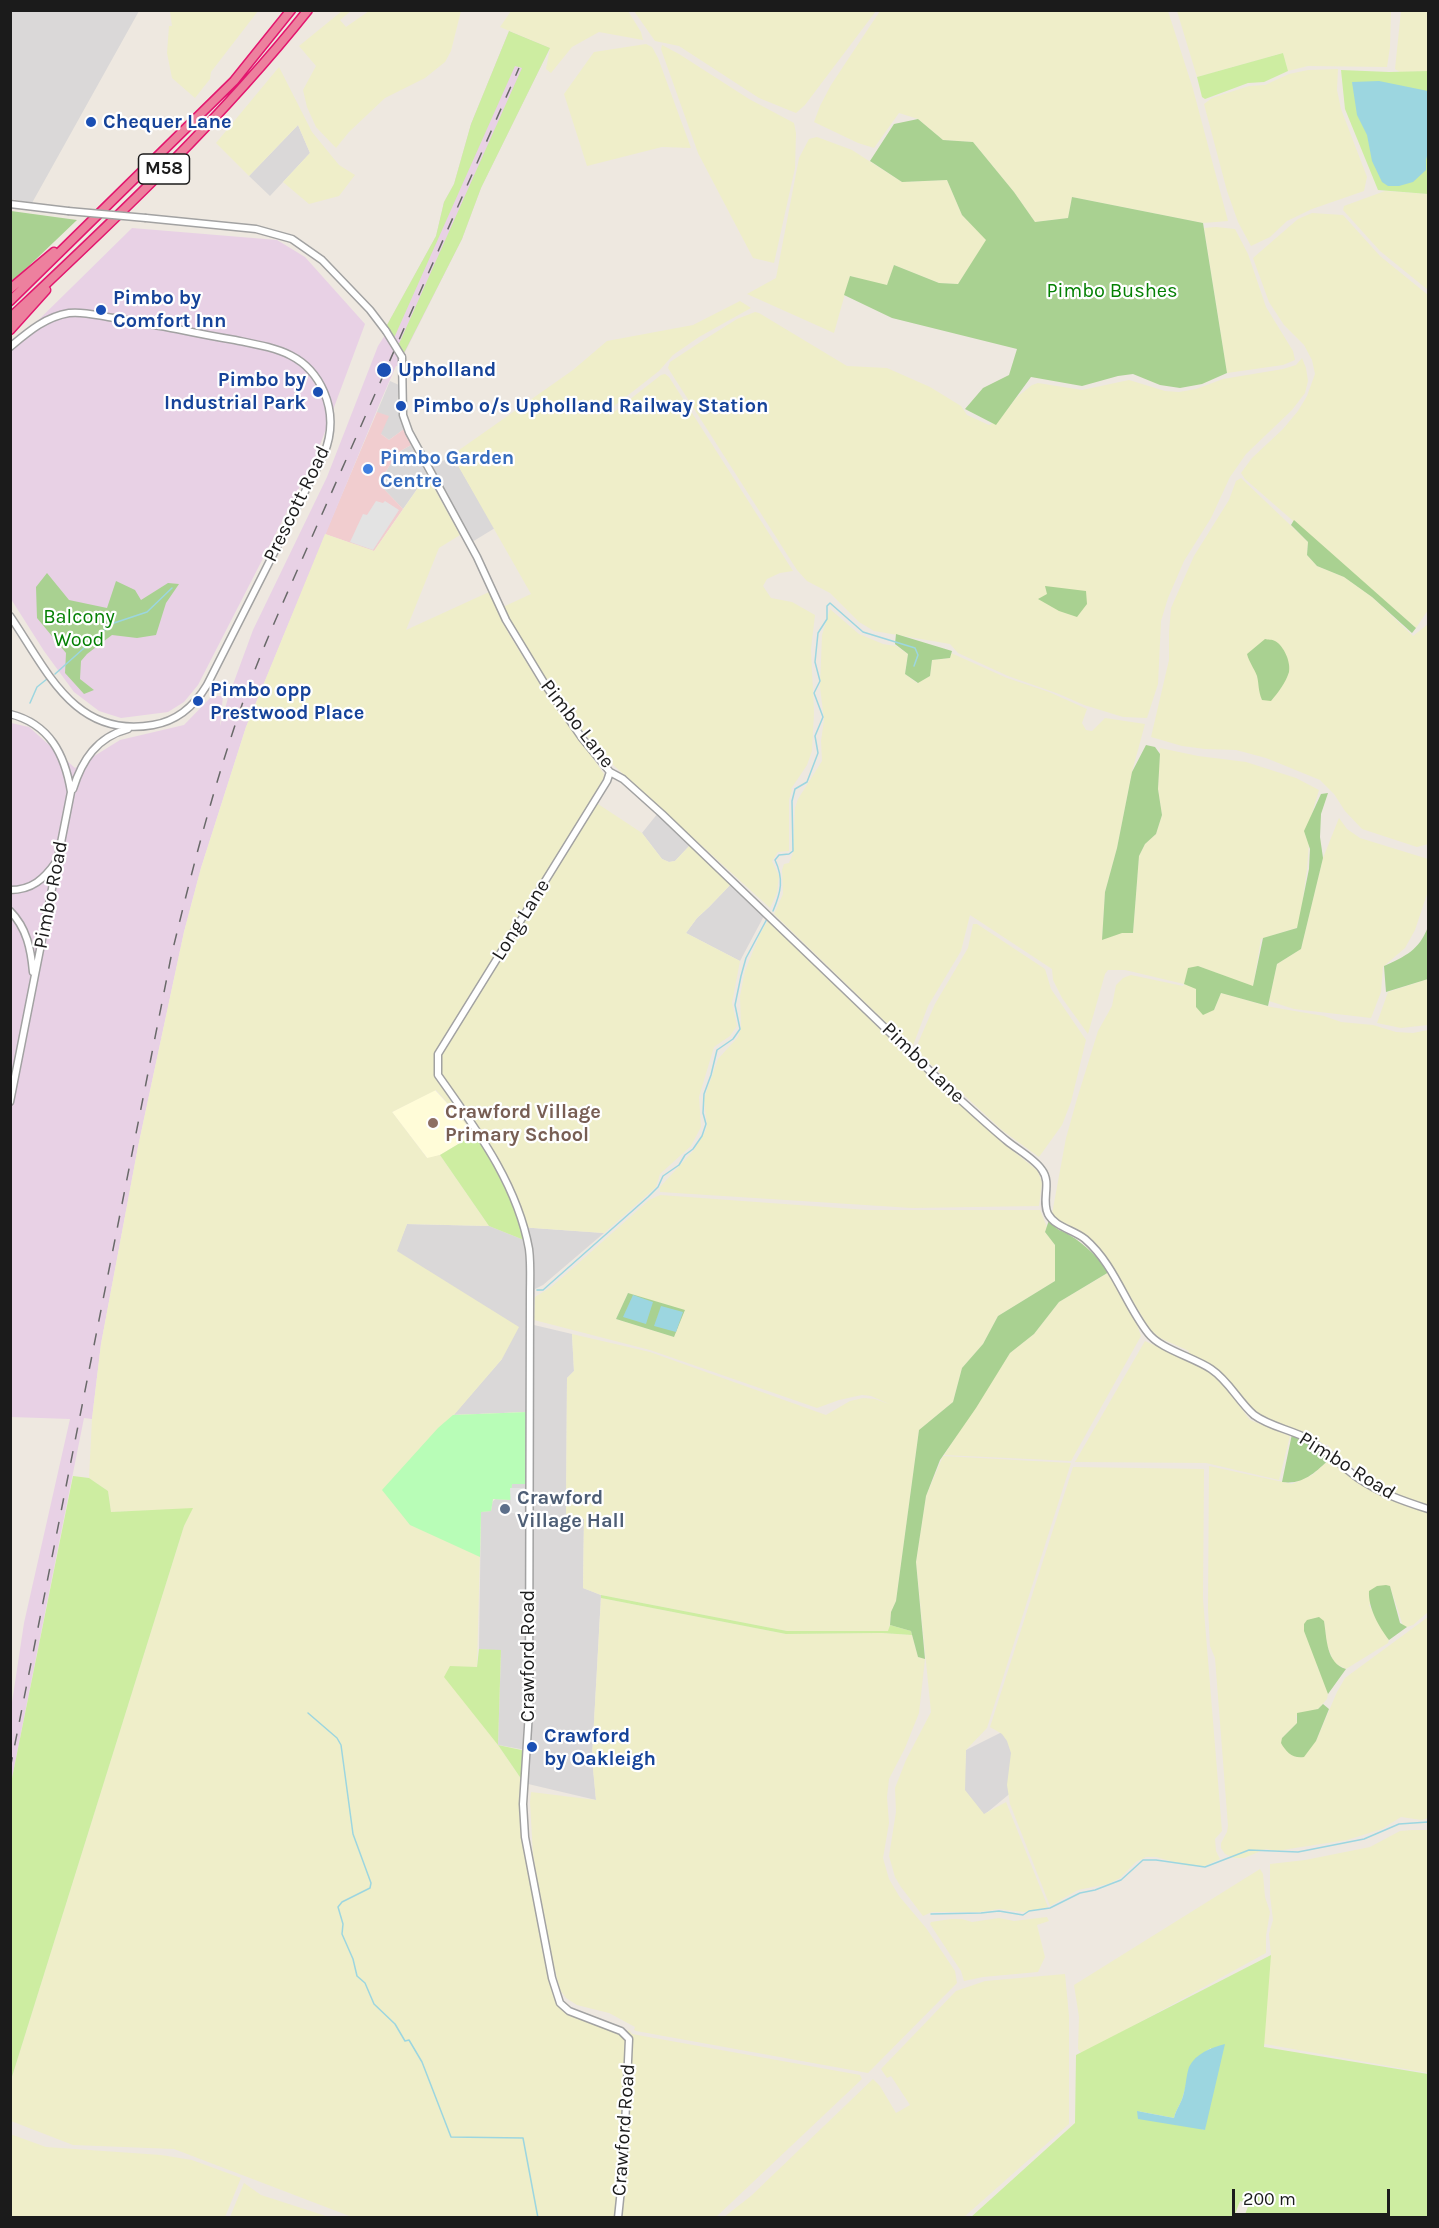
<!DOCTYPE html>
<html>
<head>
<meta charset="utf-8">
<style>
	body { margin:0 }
	#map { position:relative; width:1439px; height:2228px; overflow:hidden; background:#eee8e0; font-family:Karla,sans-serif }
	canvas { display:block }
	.frame { position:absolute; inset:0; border:12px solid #1b1b1b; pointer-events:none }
	.scale { position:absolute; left:1232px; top:2189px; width:158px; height:27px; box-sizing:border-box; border:3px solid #1b1b1b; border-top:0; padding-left:8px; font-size:18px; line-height:21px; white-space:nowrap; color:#1b1b1b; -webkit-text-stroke:4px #fff; paint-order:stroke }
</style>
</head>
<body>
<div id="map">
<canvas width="1439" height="2228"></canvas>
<div class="frame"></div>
<div class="scale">200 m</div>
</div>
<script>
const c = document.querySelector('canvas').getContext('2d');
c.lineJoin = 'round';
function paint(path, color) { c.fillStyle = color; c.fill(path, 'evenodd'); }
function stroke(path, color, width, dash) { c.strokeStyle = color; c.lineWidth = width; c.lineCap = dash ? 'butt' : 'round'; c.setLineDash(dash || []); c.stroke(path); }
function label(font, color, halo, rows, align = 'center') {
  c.font = font + ' Karla,sans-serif'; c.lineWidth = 4.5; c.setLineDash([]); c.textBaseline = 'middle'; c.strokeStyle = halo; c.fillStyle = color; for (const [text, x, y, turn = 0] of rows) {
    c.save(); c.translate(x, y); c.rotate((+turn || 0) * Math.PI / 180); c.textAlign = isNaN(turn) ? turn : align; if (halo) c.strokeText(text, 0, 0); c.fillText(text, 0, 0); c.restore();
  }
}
const residential = new Path2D(`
	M10 11H139L32 203 11 199Z
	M298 125 310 153 270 196 249 176Z
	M390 381 399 385 397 406 404 429 389 440 381 434 377 412Z
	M411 445 427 475 403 509 381 486 388 476 385 473 397 453Z
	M452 455 495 528 472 542 430 469Z
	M658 813 691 844 675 861 669 862 662 859 642 833Z
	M733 882 765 914 740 961 686 933 697 918 709 907Z
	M407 1224 489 1226 524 1240 519 1227 604 1233 543 1285 535 1289 534 1325 572 1334 574 1371 567 1378 566 1514 584 1519 583 1588 601 1595 592 1758 596 1800 524 1783 526 1750 498 1745 501 1651 479 1649 481 1512 512 1484 527 1412 453 1415 502 1359 396 1251Z
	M1006 1730 1019 1760 1013 1791 984 1815 964 1790 966 1750Z`);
const commercial = new Path2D(`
	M377 412 389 416 381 434 389 440 404 429 411 445 397 453 385 473 388 475 381 486 403 509 374 551 325 534Z`);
const industrial = new Path2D(`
	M509 31 550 48 481 188 462 239 398 366H396L382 398 246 727 201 868 184 932 138 1147 101 1344 92 1419 84 1418 11 1783V1709L24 1623 70 1419 11 1417V723L29 727 75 768 120 740 184 725 212 696H223L220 726 228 698 253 630 327 477 378 346 389 329 387 325 436 236 444 202 454 184 471 124Z
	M132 228 277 240 305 257 365 324 317 453 198 685 184 702 168 712 121 718 99 711 74 692 44 651 11 599V347Z`);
const education = new Path2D(`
	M435 1090 475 1134 440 1155 428 1159 392 1112Z`);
const farmland = new Path2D(`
	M170 11H258L211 72 210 79 195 98 172 78 167 53 169 26H172Z
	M342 11H351L340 20 346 27 369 11H461L451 51 445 62 425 78 385 98 349 132 336 148 316 127 307 107 303 90 316 66 299 46Z
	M511 11H628L641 32 643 40 599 32 572 47 551 73 546 69 550 48 500 27Z
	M634 11H876L805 105 796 113 759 98 679 46 655 41Z
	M880 11H1168L1193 89 1228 221 1203 223 1072 197 1068 218 1035 222 1014 192 973 142 943 140 918 119 899 113 874 148 858 143 814 122 820 106 831 85Z
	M1177 11H1391L1390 47 1387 67 1308 66 1288 71 1283 53 1197 77Z
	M1401 11H1428V71L1400 72 1395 69Z
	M646 44 652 47 658 58 691 148 662 147 587 166 564 94 594 52Z
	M662 45 679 54 749 99 794 123 796 133 795 168 774 263 753 258 698 153 661 49Z
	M279 67 312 132 339 165 355 175 339 196 309 204 283 182 310 153 298 125 249 176 216 143Z
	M1338 69 1337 90 1341 109 1367 177 1364 191 1312 209 1287 221 1270 237 1251 246 1238 222 1227 191 1204 104 1212 98 1249 86 1265 85 1289 74 1308 70Z
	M817 137 852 150 902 182 947 180 962 215 987 240 958 284 939 283 894 265 887 286 850 276 834 333 747 294 776 278 799 158 809 139Z
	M1385 191 1428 194V290L1380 251 1343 210 1344 206Z
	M1312 213 1343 215 1380 256 1428 295V610L1416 628 1245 479 1241 473 1252 458 1283 429 1298 411 1307 396 1315 374 1312 360 1304 345 1284 325 1269 302 1253 258 1298 219Z
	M1216 227 1235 229 1248 254 1266 307 1293 351 1295 360 1283 365 1227 373 1204 228Z
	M740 301 751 308 699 337 673 355 659 371 613 407 606 410 610 415 661 375 665 374 669 377 793 571 780 573 767 579 763 586 771 598 792 602 815 615 811 649 814 713 812 751 807 765 791 789 792 790 789 800V851L778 852 772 861 779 876 777 893 770 908 599 752 561 702 521 640 503 607 531 594 452 455 573 370 607 341 693 325Z
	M755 312 759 313 847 366 887 368 930 387 961 406 967 415 989 425 998 421 1017 397 1032 385 1038 383 1082 390 1129 380 1165 391 1179 392 1196 389 1223 379 1283 369 1296 365 1302 358 1306 368 1308 381 1305 393 1292 410 1246 454 1230 477 1211 518 1184 561 1168 598 1161 621 1158 684 1147 718 1123 717 1084 705 1059 694 1008 676 958 653 950 644 874 631 859 622 830 593 807 581 797 570 668 368 670 362 702 341 737 319Z
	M427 475 460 535 439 548 406 630 489 592 509 634 540 684 604 774 603 781 592 800 642 833 662 859 669 862 675 861 691 844 733 882 709 907 697 918 686 933 740 961 732 1003 737 1026 730 1036 714 1047 699 1097 701 1127 691 1146 660 1174 656 1187 604 1233 519 1227 510 1188 475 1134 436 1090 392 1112 427 1158 440 1155 489 1226 407 1224 397 1251 519 1327 502 1359 454 1415 528 1412V1484H512L511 1500 493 1499 491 1511 481 1512 477 1667 498 1745 524 1783 522 1804 549 1979 559 2008 620 2035 629 2030 632 2034 860 2075 862 2079 715 2218 352 2217 174 2149 73 2145 11 2121V2080L184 1526 192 1509 111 1512 108 1491 89 1478 92 1419 101 1344 138 1147 184 932 201 868 246 727 325 534 374 551Z
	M1241 478 1308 542 1307 555 1317 566 1344 577 1372 597 1413 636 1428 624V844L1417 847 1362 829 1345 811 1334 794 1320 780 1266 758 1236 750 1205 749 1182 746 1151 737 1169 660V632L1171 608 1194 556 1229 500 1236 481Z
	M830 609 859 634 883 644 896 646 908 654 905 674 917 683 930 676 932 660 950 658 951 653 1007 678 1049 692 1087 709 1082 723 1086 730 1092 731 1105 718 1145 724 1132 772 1117 848 1105 892 1102 940 1122 932H1133L1139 856 1145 844 1156 834 1162 815 1158 789 1160 748 1198 756 1246 762 1296 778 1319 790 1311 817 1307 869 1299 927 1261 939 1253 987 1198 966 1196 1007 1214 1010 1221 993 1271 1007 1324 1016 1341 1022 1373 1025 1396 1032 1413 1033 1428 1030V1505L1400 1496 1373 1482 1335 1454 1327 1444 1322 1453 1292 1434 1261 1421 1220 1380 1250 1420 1290 1436 1279 1480 1206 1463 1075 1462 1145 1341 1200 1365 1187 1357 1189 1351 1160 1338 1150 1330 1115 1271 1095 1245 1081 1231 1060 1221 1052 1214 1066 1138 1077 1099 1098 1031 1112 1006 1116 985 1123 978 1131 975 1183 986 1184 984 1125 970H1108L1105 974 1088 1034 1062 998 1053 980 1052 969 970 915 961 951 928 1006 912 1048 774 914 783 894 782 870 784 864 789 863 793 853 795 808 798 799 822 761 821 741 824 720 820 687 822 635Z
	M1339 818 1347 829 1360 838 1428 859V891L1415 930 1405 948 1383 967 1381 992 1371 1018 1294 1009 1269 1001 1277 964 1301 949 1323 858Z
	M769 919 904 1053 1002 1142 1038 1171 1042 1183 1039 1206 912 1208 660 1192V1187L694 1150 705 1132 707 1125 704 1100 706 1093 718 1059 738 1037 741 1028 740 996 745 971 760 934Z
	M973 924H977L1045 969 1051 989 1086 1040 1071 1102 1062 1125 1039 1157 1003 1131 915 1050 935 1004 968 948Z
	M1428 979V1025L1401 1028 1377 1023 1388 992Z
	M660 1195 867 1210H1040L1047 1227 1045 1232 1055 1245V1281L998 1316 983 1344 962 1368 953 1402 919 1430 896 1601 891 1612 889 1631H787L601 1595 583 1588 584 1519 566 1514 567 1378 574 1371 572 1334 650 1352 826 1415 850 1401 863 1398 875 1399 889 1404 871 1396 862 1395 839 1400 817 1408 650 1350 534 1320 535 1297 551 1287 573 1268 649 1200ZM628 1293 685 1311 674 1337 616 1319Z
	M1108 1273 1134 1316 1141 1336 1071 1461 944 1455 1010 1353 1034 1334 1059 1302Z
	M943 1456 1071 1463 987 1728 966 1750 965 1790 984 1814 1006 1802 1048 1907 1024 1912 999 1909 979 1912H932L923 1916 901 1887 895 1877 889 1856 896 1812 895 1788 906 1760 931 1712 916 1562 926 1496Z
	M1330 1459 1369 1488 1399 1503 1428 1513V1612L1413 1625 1407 1627 1403 1626 1390 1586 1369 1605 1389 1640 1388 1643 1346 1669 1334 1663 1327 1645 1324 1621 1317 1666 1327 1687 1328 1694 1327 1699 1318 1709 1296 1716 1297 1723 1282 1738 1316 1741 1337 1692 1345 1678 1428 1617V1818L1422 1820 1401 1817 1382 1829 1347 1840 1276 1851 1266 1849 1244 1858H1234L1225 1854 1221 1848V1843L1227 1832 1228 1826 1215 1658 1210 1646 1208 1608 1209 1466 1292 1484 1312 1475Z
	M1073 1467 1204 1469 1203 1599 1222 1831 1215 1839 1216 1851 1220 1859 1205 1866H1188L1156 1857H1146L1136 1862 1120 1878 1108 1884 1078 1890 1050 1906 1010 1804 1007 1785 1011 1753 1007 1741 1002 1734 990 1727Z
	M601 1598 786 1634 882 1633 912 1635 918 1657 925 1659 919 1713 905 1748 889 1779 887 1797 889 1823 883 1858 889 1879 899 1896 926 1928 955 1971 957 1983 868 2073 636 2031 634 2030 635 2027 609 2013 577 2005 566 1998 560 1990 547 1939 533 1855 530 1802 531 1792 596 1800 592 1758Z
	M1412 1830H1428V2073L1259 2043 1271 1955 1269 1934 1273 1920 1270 1895V1864L1305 1860 1370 1847 1400 1831Z
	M1260 1869 1263 1874 1265 1897 1270 1912 1266 1936V1953L1082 2054 1078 2049 1079 2017 1074 1985Z
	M1047 1917 1049 1921 1037 1925 1045 1957 1038 1972 983 1977 964 1981 961 1971 930 1924 931 1922 951 1919H962L972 1922 999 1918 1014 1921Z
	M1065 1974 1069 2016V2124L964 2217H724L751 2196 873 2079 880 2086 896 2113 910 2105 891 2076 887 2078 881 2069 956 1991 985 1981Z
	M10 2134 46 2147 161 2155 192 2160 241 2178 225 2217H11Z
	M244 2183 261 2195 329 2217H230Z`);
const grass = new Path2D(`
	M509 31 550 48 481 188 462 239 403 355 398 346 522 68 515 66 394 338 387 325 436 236 444 202 454 184 471 124Z
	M1283 53 1288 71 1264 82 1248 83 1205 99 1202 97 1197 77Z
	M1341 70 1389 72 1428 71V194L1378 190 1345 109Z
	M475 1134 508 1189 524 1240 489 1226 440 1155Z
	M73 1476 89 1478 108 1491 111 1512 193 1508 184 1526 11 2080V1783Z
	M601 1595 787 1631H888L890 1625 911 1631 912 1635 882 1633 786 1634 601 1598Z
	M479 1649 501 1650 498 1745 526 1751 524 1783 498 1745 444 1677 450 1666 477 1667Z
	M1271 1955 1264 2047 1428 2074V2217H1244L1249 2204 1240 2201 1234 2217 970 2218 1075 2123 1076 2055ZM1211 2048 1205 2130 1137 2111 1174 2118C1176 2109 1181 2104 1183 2096 1192 2070 1185 2065 1211 2048Z`);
const forest = new Path2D(`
	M918 119 943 140 973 142 1014 192 1035 222 1068 218 1072 197 1203 223 1227 373 1202 384 1180 388 1160 385 1133 374 1118 376 1082 386 1031 377 996 425 965 409 983 388 1009 375 1017 349 892 318 844 295 850 276 887 285 894 265 939 283 958 284 986 240 962 215 947 180 902 182 870 161 894 124Z
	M11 211 77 220 11 283 10 211Z
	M1294 520 1416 628 1412 633 1372 597 1344 577 1317 566 1307 555 1308 542 1291 525Z
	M47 573 69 600 107 608 116 581 135 590 141 600 168 583 179 584 166 603 156 635 137 638 112 635 87 654 81 661 80 679 94 690 84 694 65 673 66 653 37 618 36 587Z
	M1045 586 1086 591 1087 604 1077 617 1059 611 1038 599 1047 594Z
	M896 634 952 651 950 658 932 660 930 676 918 683 905 674 908 654 895 644Z
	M1265 639C1268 640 1272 639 1275 641 1284 646 1291 662 1289 672 1286 682 1278 693 1271 701L1262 700C1258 691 1259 684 1257 676 1254 668 1249 662 1247 654Z
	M1146 745 1155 747 1160 754 1158 789 1162 815 1156 834 1145 844 1139 856 1133 933H1122L1102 940 1105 892 1117 848 1132 772Z
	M1328 793 1321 814 1320 837 1323 858 1301 949 1277 964 1268 1006 1221 993 1214 1010 1203 1015 1196 1007V989L1184 984 1188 968 1198 966 1253 986 1263 938 1297 928 1309 869 1310 849 1304 831 1321 794Z
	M1428 927V979L1386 992 1384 966C1406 956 1419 950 1428 927Z
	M1049 1220C1060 1234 1059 1228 1071 1236 1083 1243 1102 1261 1109 1272L1059 1302 1034 1334 1010 1353 976 1408 940 1460 926 1496 916 1562 925 1659 918 1657 911 1631 890 1625 891 1612 896 1601 919 1430 953 1402 962 1368 983 1344 998 1316 1055 1281V1245L1045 1232Z
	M628 1293 685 1310 674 1337 616 1319Z
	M1292 1434 1330 1459C1315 1472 1304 1485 1282 1482Z
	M1386 1585 1390 1586 1400 1623 1407 1627 1389 1640C1379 1627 1368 1608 1369 1591L1377 1586Z
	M1319 1617 1324 1621C1327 1639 1326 1663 1346 1669L1328 1694 1304 1631V1624L1307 1620Z
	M1323 1704 1329 1709 1316 1741 1304 1757C1293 1759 1286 1752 1281 1743L1282 1738 1297 1723V1713L1318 1709Z`);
const park = new Path2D(`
	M528 1412V1484H512L511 1500 493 1499 491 1511 481 1512 480 1557 410 1525 382 1490 438 1428 453 1415Z`);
const parking = new Path2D(`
	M376 501 383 503 385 501 399 510 373 550 350 542 363 514 367 515Z
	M510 1488H525L524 1514 511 1513Z`);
const water = new Path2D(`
	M1379 81 1428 91V152L1426 160V170L1413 182 1399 186H1388L1382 182 1372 161 1367 135 1357 115 1352 82Z
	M633 1295 653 1302 646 1324 623 1317Z
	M661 1306 683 1312 676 1332 654 1326Z
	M1225 2044 1205 2130 1138 2119 1137 2111 1174 2118C1176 2109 1181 2104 1183 2096 1186 2087 1186 2076 1189 2067 1196 2053 1211 2048 1225 2044Z`);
const stream = new Path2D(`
	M55 674 111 624 147 612 172 588
	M30 703 37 687 47 679
	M773 911C781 892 784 879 775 860L779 855 789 854 793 851 792 801 795 789 807 782 818 753 815 736 823 717 814 693 820 681 815 662 818 633 827 619V606L830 603 863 632 915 648 918 655 914 666
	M537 1290H543L648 1197 658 1187 663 1176 679 1165 685 1155 693 1149 702 1136 706 1124 703 1113 704 1094 711 1075 717 1050 733 1039 740 1029 735 1005 741 976 746 958 768 917
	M308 1713 337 1738 341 1745 353 1834 371 1883 370 1888 342 1902 338 1907 343 1924 342 1934 353 1959 357 1976 365 1983 374 2004 395 2024 405 2041 409 2040 422 2062 451 2137 523 2138 538 2218
	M931 1914 981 1913 999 1911 1023 1915 1029 1911 1050 1908 1080 1893 1095 1890 1121 1880 1143 1860H1156L1205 1867 1249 1850 1298 1852 1364 1839 1399 1824 1428 1822`);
const minor = new Path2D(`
	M10 204 68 211
	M146 218 256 229 292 239 322 260 370 310 386 331
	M10 347C28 332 45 317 69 313 84 311 99 316 114 318 135 322 156 325 177 329 196 333 216 337 235 340 274 348 307 352 324 392 333 413 332 434 324 454L207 685C195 705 177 721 153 725 74 739 47 670 10 616
	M402 357 403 415 409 432 477 557 506 620 546 686 582 738 610 772 623 779 662 814 956 1096C973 1111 990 1127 1007 1141 1018 1150 1035 1159 1042 1170 1052 1183 1041 1200 1048 1214 1055 1227 1074 1230 1085 1239 1115 1265 1125 1304 1148 1333 1160 1349 1193 1357 1211 1369 1229 1381 1238 1401 1254 1415 1269 1426 1288 1429 1304 1437 1324 1448 1340 1465 1358 1478 1380 1493 1403 1501 1428 1509
	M10 714C50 724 65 755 71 792L10 1102
	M610 772 607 781 438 1054V1075C476 1129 517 1183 529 1249 531 1264 530 1280 530 1295L529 1712 523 1804 525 1837 552 1978 560 2003 569 2011 621 2031 629 2039 623 2170 618 2218
	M73 789C82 760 97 737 128 729
	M10 890C32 890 44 879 56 862
	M10 911C27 928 31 950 33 972`);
const highway = new Path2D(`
	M10 289 54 252
	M10 301 234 81 291 10
	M10 318C114 220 219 122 308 10
	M10 330 46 290`);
const rail = new Path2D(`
	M10 1769 171 957C193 866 216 776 248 688 259 658 272 628 285 598L519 68`);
const minorBridge = new Path2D(`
	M68 211 146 218
	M386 331 402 357`);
const markers = [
	[91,122,6,"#1a4fb4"],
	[101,310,6,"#1a4fb4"],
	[384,370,8,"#1a4fb4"],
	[318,392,6,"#1a4fb4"],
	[401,406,6,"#1a4fb4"],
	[368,469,6,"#3f7fe0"],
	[198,701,6,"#1a4fb4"],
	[433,1123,6,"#8d6e63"],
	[505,1509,6,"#5c6f8a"],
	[532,1747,6,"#1a4fb4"]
];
const shields = [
	[164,169,51]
];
const shieldNames = [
	["M58",164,169]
];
const transitNames = [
	["Chequer Lane",103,122],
	["Pimbo by",113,298],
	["Comfort Inn",113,321],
	["Upholland",398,370],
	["Pimbo by",306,380,"right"],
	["Industrial Park",306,403,"right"],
	["Pimbo o/s Upholland Railway Station",413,406],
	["Pimbo opp",210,690],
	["Prestwood Place",210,713],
	["Crawford",544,1736],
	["by Oakleigh",544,1759]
];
const parkNames = [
	["Pimbo Bushes",1112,291],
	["Balcony",79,617],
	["Wood",79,640]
];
const shopNames = [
	["Pimbo Garden",380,458],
	["Centre",380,481]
];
const streetNames = [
	["Prescott Road",297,504,-64],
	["Pimbo Lane",577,724,52],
	["Pimbo Road",51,895,-79],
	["Long Lane",521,920,-58],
	["Pimbo Lane",923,1063,44],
	["Pimbo Road",1347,1466,32],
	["Crawford Road",528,1656,-90],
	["Crawford Road",624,2130,-86]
];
const educationNames = [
	["Crawford Village",445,1112],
	["Primary School",445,1135]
];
const serviceNames = [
	["Crawford",517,1498],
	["Village Hall",517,1521]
];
paint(residential, '#dad8d8');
paint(commercial, '#f1cdcf');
paint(industrial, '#e8d1e5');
paint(education, '#fffcd8');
paint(farmland, '#efeec9');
paint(grass, '#cdeda1');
paint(forest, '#a9d191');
paint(park, '#b8fdb7');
paint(parking, '#e3e3e3');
paint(water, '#9cd6e0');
stroke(stream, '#9cd6e0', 1.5);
stroke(minor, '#a2a2a2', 9);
stroke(highway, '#e3166e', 11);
stroke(minor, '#fff', 6);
stroke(highway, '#ed809e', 8);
stroke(rail, '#696969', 1.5, [12, 12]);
stroke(minorBridge, '#a2a2a2', 9, []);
stroke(minorBridge, '#fff', 6);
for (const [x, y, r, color] of markers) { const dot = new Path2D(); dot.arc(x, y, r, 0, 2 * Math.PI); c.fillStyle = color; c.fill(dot); stroke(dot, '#fff', 2); }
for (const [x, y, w] of shields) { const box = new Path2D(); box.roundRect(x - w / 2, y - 15, w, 30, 4.5); c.fillStyle = '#fff'; c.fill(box); stroke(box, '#1b1b1b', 1.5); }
label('bold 18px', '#1b1b1b', null, shieldNames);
label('bold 20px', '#164399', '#fff', transitNames, 'left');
label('20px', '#048003', '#fff', parkNames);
label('bold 20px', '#366cbe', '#fff', shopNames, 'left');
label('20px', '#1b1b1b', '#fff', streetNames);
label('bold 20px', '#785e54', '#fff', educationNames, 'left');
label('bold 20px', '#4e5e75', '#fff', serviceNames, 'left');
</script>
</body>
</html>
